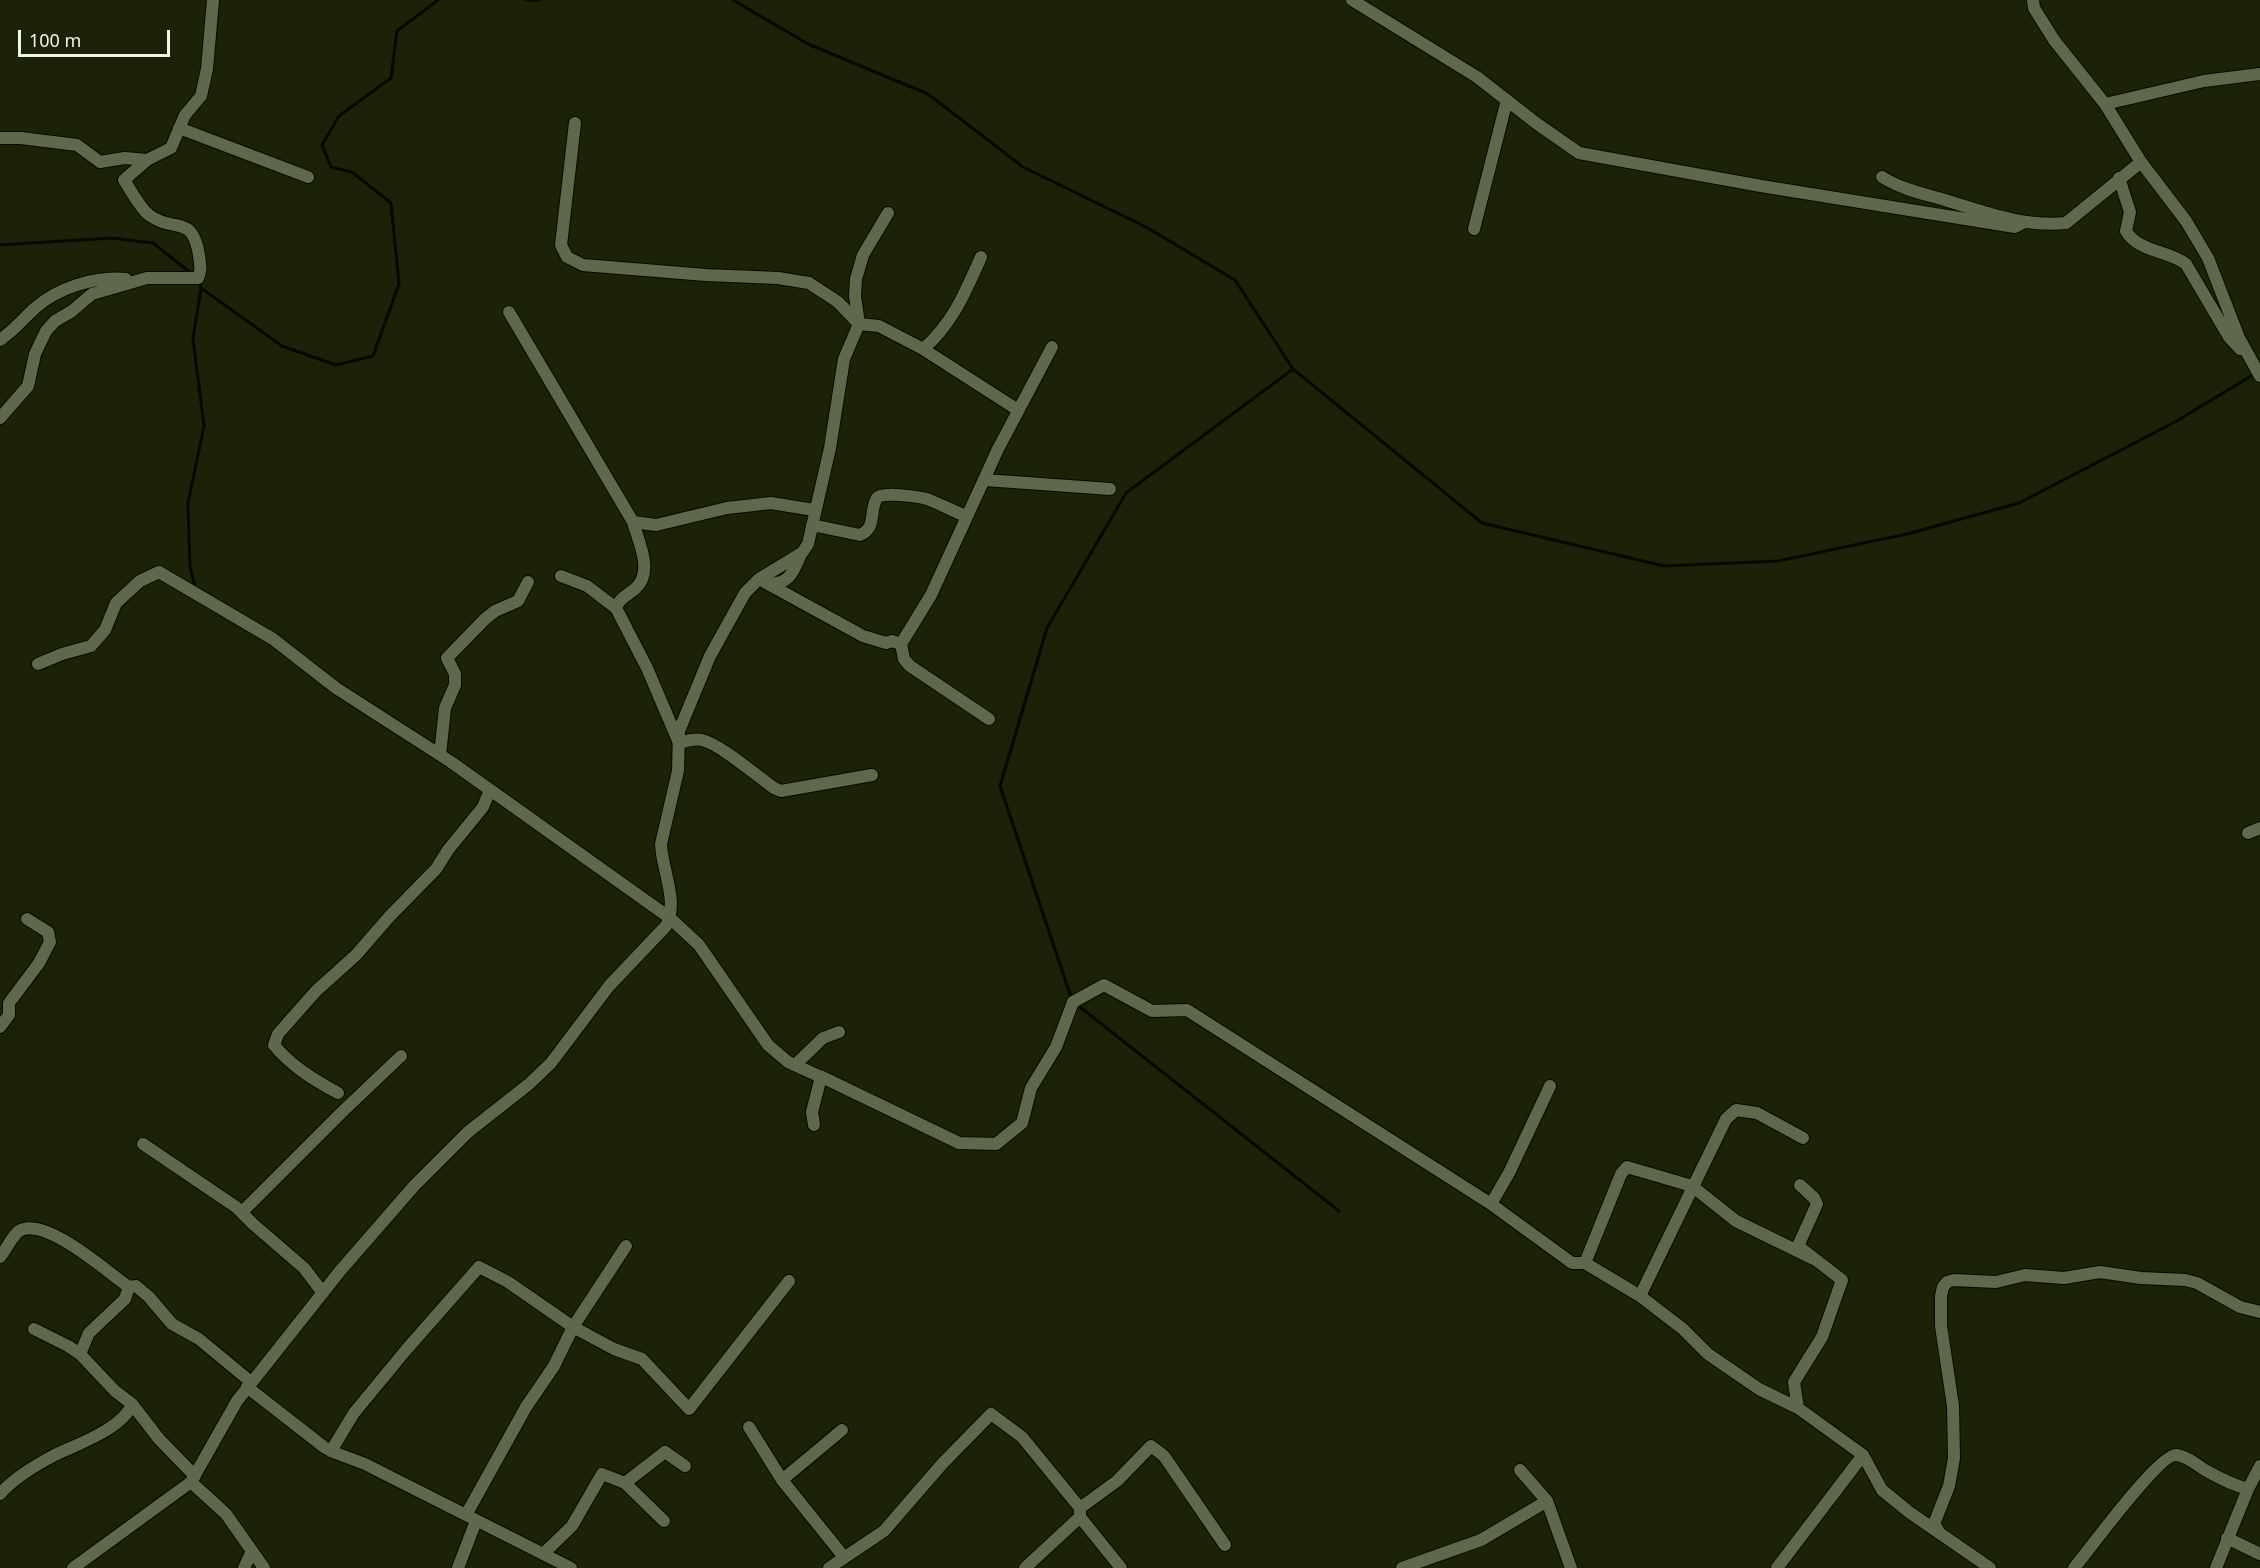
<!DOCTYPE html>
<html>
<head>
<meta charset="utf-8">
<style>
	body { margin:0 }
	#map { position:relative; width:2260px; height:1568px; overflow:hidden; background:#1b2207; font-family:"Noto Sans",sans-serif }
	canvas { display:block }
	.scale { position:absolute; left:18px; top:30px; width:152px; height:27px; box-sizing:border-box; border:3px solid #f0f6e5; border-top:0; padding-left:8px; font-size:18px; line-height:21px; white-space:nowrap; color:#f0f6e5; -webkit-text-stroke:4px #1b2207; paint-order:stroke }
</style>
</head>
<body>
<div id="map">
<canvas width="2260" height="1568"></canvas>
<div class="scale">100 m</div>
</div>
<script>
const c = document.querySelector('canvas').getContext('2d');
c.lineJoin = 'round';
function stroke(path, color, width, dash) { c.strokeStyle = color; c.lineWidth = width; c.lineCap = dash ? 'butt' : 'round'; c.setLineDash(dash || []); c.stroke(path); }
const stream = new Path2D(`
	M526 0H540
	M733 0 808 44 928 94 1023 167 1146 227 1235 280 1293 369 1482 523 1664 566 1778 561 1907 534 2019 503 2175 422 2256 373
	M0 245 111 238 153 243 192 274
	M199 281 201 288 282 346 336 365 373 356 399 284 391 203 352 172 331 167 322 145 339 116 391 78 397 31 438 0
	M195 588 190 566 188 503 204 426 193 339 201 288
	M1072 1000 1000 786 1047 628 1126 493 1293 369
	M1076 1004 1339 1211`);
const minor = new Path2D(`
	M1352 0 1477 77 1536 123 1579 153 1761 186 2015 227 2025 222
	M2033 0 2034 8 2054 40 2105 104 2141 162 2186 221 2208 258 2239 338 2260 376
	M2105 104 2204 81 2260 74
	M575 123 561 245 567 257 583 265 706 275 778 278 809 283 838 302 859 324 879 326 923 349 1018 410
	M179 128 308 177
	M0 138H21L77 145 100 162 125 158 147 160
	M1882 177C1903 190 1925 194 1948 201 1987 213 2024 227 2066 223L2141 162
	M2119 178 2130 212 2126 231C2138 252 2168 250 2186 264L2229 337 2240 349
	M1474 229 1507 100
	M509 312 633 522 656 525 727 508 771 503 814 510
	M0 340C13 331 23 319 35 308 58 288 94 276 126 279
	M923 349C952 325 966 291 981 257
	M0 418 28 386 35 354 46 331 55 321 72 311 92 294 147 278H198C202 270 200 264 199 255 192 213 175 234 149 215 139 207 131 190 124 180L147 160 171 148 185 115 201 96 207 69 213 0
	M985 480 1110 489
	M812 525 860 535C877 528 869 510 877 498 881 491 919 497 927 499 940 504 953 511 966 516
	M561 576 587 586 616 608 647 668 679 743C686 741 694 738 702 740 720 744 757 776 774 788L781 791 872 775
	M759 579 863 636 886 643 892 641 901 644
	M769 584C791 583 793 572 801 554
	M616 608C620 598 626 596 635 589 654 572 639 543 633 522
	M38 664 62 654 91 646 105 630 116 603 140 581 159 572 273 639 336 688 451 762 670 918 699 945 768 1045 788 1062 821 1077 812 1112 814 1125
	M989 719 910 666 904 659 901 644 931 595 998 449 1052 347
	M440 755 445 708 455 685V674L447 658 485 619 495 611 518 601 528 582
	M2248 833 2260 828
	M0 1027 9 1015V1003L39 963 50 942 48 932 27 919
	M795 1065 823 1038 839 1032
	M820 1076 959 1143 996 1144 1022 1123 1031 1088 1056 1047 1073 1002 1104 985 1152 1011 1187 1010 1491 1204 1572 1263H1585L1640 1296 1683 1329 1708 1354 1759 1389 1798 1408 1863 1455 1882 1490 1909 1512 1990 1568
	M338 1093C314 1080 291 1066 274 1045L278 1034 316 991 356 955 389 917 436 869 448 850 483 807 490 790
	M143 1144 236 1207 253 1224 304 1268 323 1293
	M1491 1204 1509 1173 1550 1086
	M242 1212 341 1113 401 1056
	M0 1257C6 1250 12 1236 19 1231 45 1215 108 1273 129 1287L136 1286 149 1297 172 1324 199 1339 251 1382
	M1585 1263 1621 1174 1627 1167 1692 1186 1736 1221 1814 1259
	M129 1287 125 1299 89 1333 80 1354 115 1391 132 1404 159 1439 195 1476
	M1640 1296 1726 1119 1736 1110 1757 1113 1803 1138
	M34 1329 68 1346 80 1354
	M247 1387 324 1447 333 1452 365 1464 571 1568
	M1798 1408 1794 1382 1822 1337 1842 1280 1798 1246 1817 1204 1814 1198 1800 1185
	M749 1427 782 1480 844 1557
	M331 1451 354 1413 406 1350 479 1267 508 1282 573 1327 626 1246
	M1520 1470 1547 1501 1571 1568
	M782 1480 842 1430
	M191 1482 226 1514 264 1568
	M625 1483 665 1452 685 1466
	M0 1494C14 1478 34 1466 53 1456 75 1445 123 1429 132 1404
	M1080 1509V1517L1121 1568
	M466 1515 526 1407 554 1366 573 1327 614 1349 642 1359 689 1409 789 1281
	M1938 1530 1934 1524 1949 1486 1954 1458 1953 1406 1941 1326V1296L1943 1287 1947 1282 1954 1280 1996 1282 2025 1275 2064 1278 2100 1272 2141 1278 2185 1280 2197 1283 2240 1307 2260 1312
	M2227 1538 2260 1554
	M544 1553 572 1526 602 1474 625 1483 664 1521
	M73 1568 191 1482 237 1401 340 1271 414 1186 468 1132 529 1084 551 1063 609 986 666 926C679 901 662 871 661 844L678 771 679 731 710 656 745 593 759 579 802 553 808 544 830 448 844 359 859 324 855 296 856 279 863 255 888 213
	M244 1568 252 1551
	M458 1568 476 1521
	M829 1568 884 1531 942 1464 991 1414 1022 1437 1080 1508 1117 1481 1151 1446 1164 1456 1225 1545
	M1025 1568 1080 1517
	M1402 1568 1481 1540 1547 1501
	M1777 1568 1863 1455
	M2074 1568C2089 1550 2159 1454 2176 1455 2187 1456 2197 1465 2205 1470 2219 1478 2232 1485 2248 1489
	M2216 1568 2248 1489 2260 1466`);
stroke(stream, '#060900', 3);
stroke(minor, '#060b00', 14);
stroke(minor, '#5f684a', 12);
</script>
</body>
</html>
